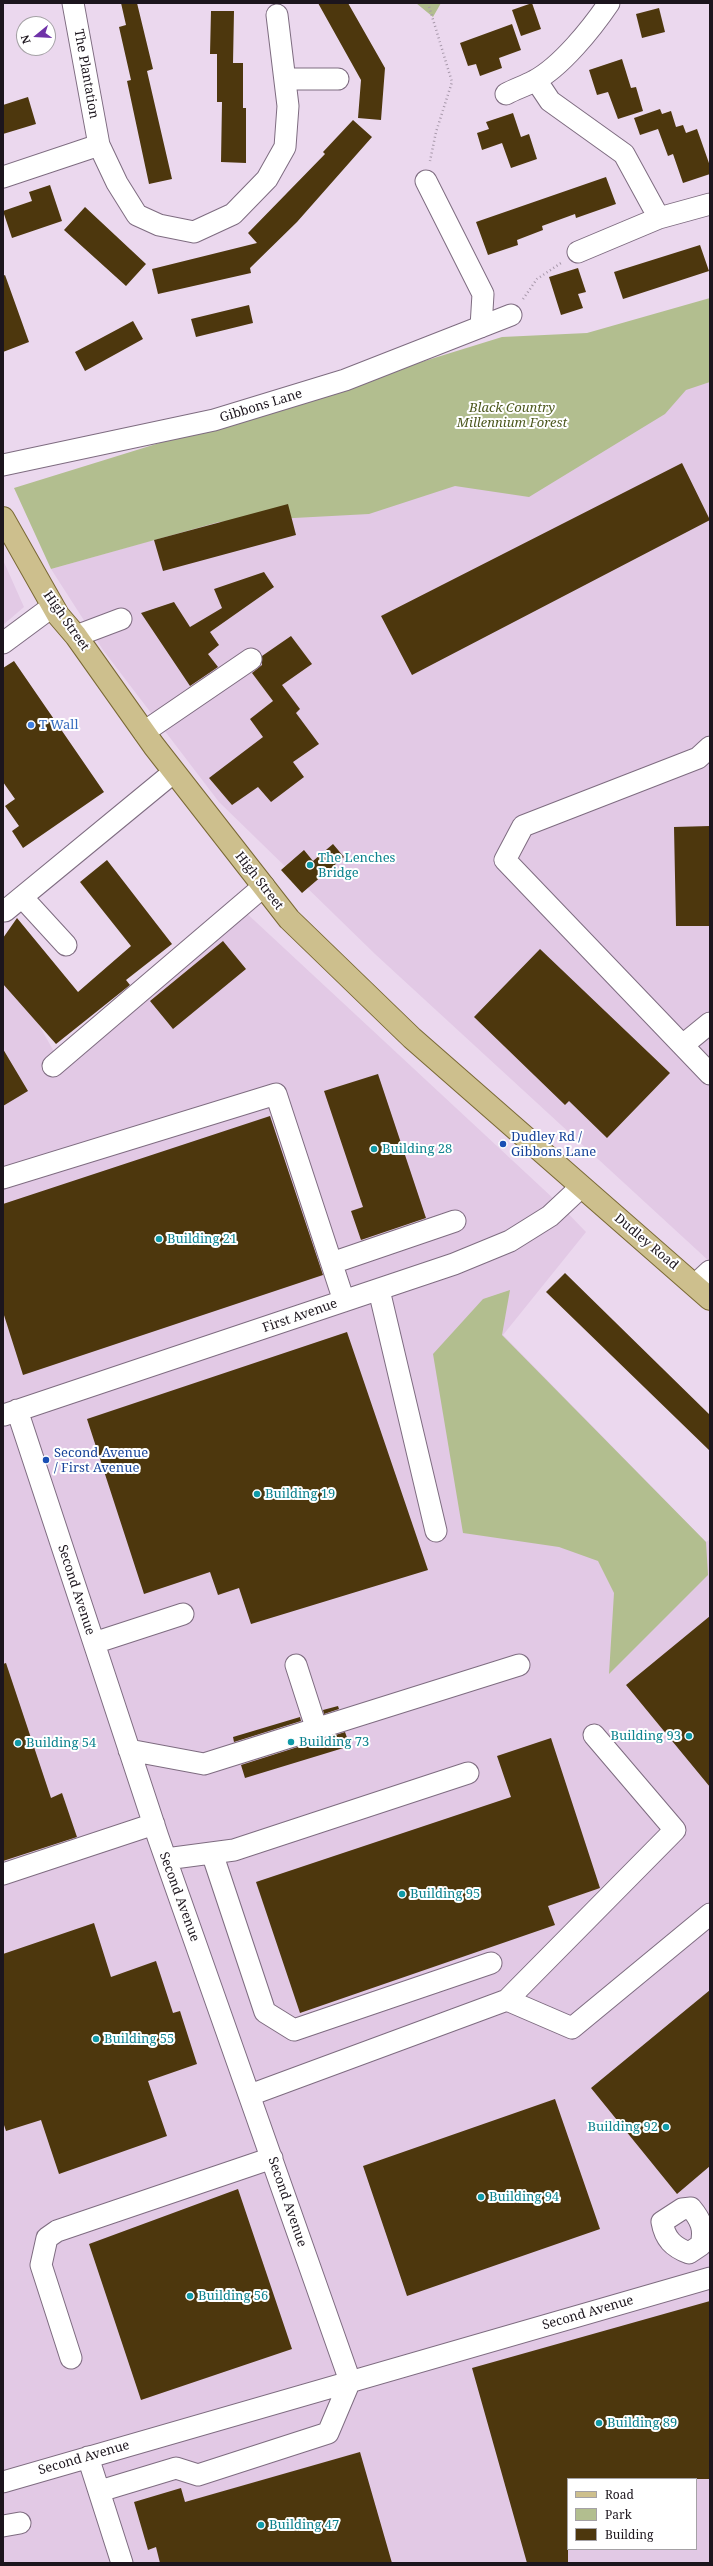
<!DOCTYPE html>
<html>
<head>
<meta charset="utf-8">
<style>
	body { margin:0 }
	#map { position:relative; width:713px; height:2566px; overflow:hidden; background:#ebd8ee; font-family:"Noto Serif",serif }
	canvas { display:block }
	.frame { position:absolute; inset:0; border:4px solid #1c151d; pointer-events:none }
	.legend { position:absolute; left:567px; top:2478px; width:130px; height:72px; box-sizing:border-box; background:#fff; border:1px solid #a4a1a5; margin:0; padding:5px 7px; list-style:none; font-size:12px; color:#1c151d }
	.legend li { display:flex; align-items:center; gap:8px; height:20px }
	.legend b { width:20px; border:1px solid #a4a1a5 }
	.north { position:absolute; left:16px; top:16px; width:40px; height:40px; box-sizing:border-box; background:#fff; border:1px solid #a4a1a5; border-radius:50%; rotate:252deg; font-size:11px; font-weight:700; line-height:16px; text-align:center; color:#1c151d }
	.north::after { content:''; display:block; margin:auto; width:14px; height:18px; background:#6f32a8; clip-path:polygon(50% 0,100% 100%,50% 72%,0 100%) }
</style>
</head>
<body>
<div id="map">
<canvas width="713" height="2566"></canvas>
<div class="frame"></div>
<ul class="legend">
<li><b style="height:5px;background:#cdbf8d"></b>Road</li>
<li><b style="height:11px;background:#b2be8f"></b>Park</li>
<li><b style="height:11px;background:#4d370d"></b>Building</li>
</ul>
<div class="north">N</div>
</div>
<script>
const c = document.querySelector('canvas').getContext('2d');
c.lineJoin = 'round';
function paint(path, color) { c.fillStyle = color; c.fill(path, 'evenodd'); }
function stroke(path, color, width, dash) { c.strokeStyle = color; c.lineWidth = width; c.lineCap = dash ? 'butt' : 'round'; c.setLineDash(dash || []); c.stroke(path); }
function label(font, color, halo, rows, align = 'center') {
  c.font = font + ' "Noto Serif",serif'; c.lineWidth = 4; c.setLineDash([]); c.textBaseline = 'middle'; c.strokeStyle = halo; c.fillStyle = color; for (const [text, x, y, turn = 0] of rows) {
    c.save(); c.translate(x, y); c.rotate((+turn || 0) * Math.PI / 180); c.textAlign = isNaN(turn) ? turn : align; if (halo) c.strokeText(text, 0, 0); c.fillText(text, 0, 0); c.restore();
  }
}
const built = new Path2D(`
	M710 382V1262L375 954 219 802 103 650 51 569Z
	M3 560 24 607 3 625Z
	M242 909 555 1200 586 1232 503 1335 706 1542 710 1539V2563H3V961L57 1057ZM568 2479H696V2549H568Z`);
const green = new Path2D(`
	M416 3H441L433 17Z
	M710 298V382L686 390 665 414 529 497 455 486 369 514 219 522 51 569 14 488 502 337 587 333Z
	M510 1290 502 1335 706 1542 708 1575 609 1674 614 1593 598 1561 559 1547 463 1533 433 1354 483 1299Z`);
const building = new Path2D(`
	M121 3H137L153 69 147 71 172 179 149 184 127 81 131 80 119 27 126 25Z
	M318 3H348L385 68 381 120 358 118 361 80Z
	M532 3 541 29 521 36 512 10Z
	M659 8 665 32 642 38 636 14Z
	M211 11H234L233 63H243V108H246V163L221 162 222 102H217V54H210Z
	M512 24 521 50 499 58 502 68 480 76 476 64 468 66 460 43Z
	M622 59 631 88 636 87 643 111 618 119 608 92 597 95 589 70Z
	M28 97 36 124 3 134V105Z
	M660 109 662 114 671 111 676 127 683 125 686 133 697 129 710 166V174L683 183 673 154 668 156 658 129 640 135 634 118Z
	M513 113 521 137 529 134 537 159 511 168 502 143 482 150 477 133 489 129 486 122Z
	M353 120 372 137 297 222 250 268 251 273 158 294 152 269 257 243 248 233 325 154 323 152Z
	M606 177 616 204 576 218 575 214 542 226 543 230 517 240 518 245 488 255 476 222Z
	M50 185 62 221 12 238 3 211 32 201 29 192Z
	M85 207 146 264 126 286 64 230Z
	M700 245 709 271 623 299 614 272Z
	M578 268 586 292 578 294 583 308 561 315 549 277Z
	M5 275 29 342 3 352V276Z
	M249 305 253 323 196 337 191 319Z
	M133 321 143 339 85 371 75 352Z
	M682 463 710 520 412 675 381 616Z
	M288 504 296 535 163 571 154 540Z
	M264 572 274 587 210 632 219 645 208 654 218 667 190 686 141 613 174 602 190 627 222 608 214 589Z
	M291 636 312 664 282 685 300 709 296 713 319 744 293 762 304 777 271 802 258 787 232 805 209 778 263 737 250 719 273 701 252 673 262 665V656Z
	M14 661 104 792 23 848 12 831 19 826 5 806 15 799 3 782V668Z
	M710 826V926H676L674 827Z
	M333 844 344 857 302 893 281 870 304 850 313 861Z
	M107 860 172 944 126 980 130 985 56 1044 3 984V938L17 918 78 992 131 946 80 882Z
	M223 941 246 969 173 1029 150 1001Z
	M540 949 670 1073 607 1138 569 1101 565 1105 474 1017Z
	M3 1049 28 1091 3 1106Z
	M378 1074 426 1218 361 1240 351 1211 363 1207 324 1091Z
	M270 1116 323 1275 23 1375 3 1312V1204Z
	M565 1273 710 1415V1451L546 1292Z
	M347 1332 428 1570 251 1624 239 1588 218 1595 210 1572 144 1594 87 1419Z
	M710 1616V1787L626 1685Z
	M6 1663 51 1798 62 1793 77 1837 3 1861V1664Z
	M338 1706 339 1709 324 1714 323 1710Z
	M300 1717 301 1721 234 1742 233 1737Z
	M345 1732 350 1746 245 1778 241 1765Z
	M551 1738 600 1888 548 1906 555 1925 300 2013 256 1882 511 1797 497 1756Z
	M94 1923 111 1977 156 1961 173 2013 180 2011 197 2064 148 2081 167 2136 59 2174 41 2120 6 2131 3 2122V1954Z
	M710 1990V2166L677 2194 591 2088Z
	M555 2099 600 2229 407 2296 363 2166Z
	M238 2189 292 2349 141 2400 89 2244Z
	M710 2301V2479H568V2563H527L472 2368Z
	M360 2452 392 2563H160L156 2547 148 2550 134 2502 181 2488 185 2502Z`);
const path = new Path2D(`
	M428 3 452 82 436 132 430 161
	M523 299 537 279 561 263`);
const minor = new Path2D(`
	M73 3 99 145 117 183 137 215 159 225 194 232 233 214 267 179 285 147 288 106 277 15
	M285 79H338
	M536 80 550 101 624 154 659 218
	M506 94C515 89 525 86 534 81 561 67 592 28 609 3
	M3 177 99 145
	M426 181 483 294 481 327
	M578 252 659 218 710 204
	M3 465 214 420 345 380 511 315
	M76 636 121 619
	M3 643 53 606
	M144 732 251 659
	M710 747 698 758 523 826 505 860 710 1074
	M22 897 66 945
	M3 911H5L174 772
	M683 1045 710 1023
	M53 1066 264 886
	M3 1178 276 1094 344 1301
	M332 1263 455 1221
	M696 1284 710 1271
	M379 1290 436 1531
	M17 1410 158 1837 350 2381
	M4 1415 454 1264 510 1241 550 1216 581 1187
	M94 1643 183 1614
	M296 1665 316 1727
	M129 1750 204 1764 519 1665
	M212 1853 265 2012 294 2030 491 1963
	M166 1859 234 1850 468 1773
	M3 1874 154 1824
	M507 2000 572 2028 710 1914
	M250 2095 507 2000 675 1830 594 1735
	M691 2208C701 2220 705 2229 701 2245L689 2253C673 2247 665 2239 662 2222L682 2209Z
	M71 2358 41 2265 47 2238 57 2231 272 2158
	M88 2457 122 2563
	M3 2482 710 2278
	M100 2491 176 2468 198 2475 328 2433 350 2381
	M3 2526 20 2523`);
const major = new Path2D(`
	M3 518 58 615 76 636 154 746 289 919 412 1038 710 1299`);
const markers = [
	[31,725,4,"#3f7fe0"],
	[310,865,4,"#0f9aa8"],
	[503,1144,4,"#1a4fb4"],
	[374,1149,4,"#0f9aa8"],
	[159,1239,4,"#0f9aa8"],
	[46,1460,4,"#1a4fb4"],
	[257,1494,4,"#0f9aa8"],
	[689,1736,4,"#0f9aa8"],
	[291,1742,4,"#0f9aa8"],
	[18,1743,4,"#0f9aa8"],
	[402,1894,4,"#0f9aa8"],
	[96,2039,4,"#0f9aa8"],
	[666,2127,4,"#0f9aa8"],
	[481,2197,4,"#0f9aa8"],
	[190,2296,4,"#0f9aa8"],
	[599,2423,4,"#0f9aa8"],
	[261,2525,4,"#0f9aa8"]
];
const streetNames = [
	["The Plantation",86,74,80],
	["Gibbons Lane",261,406,-17],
	["High Street",66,621,55],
	["High Street",259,881,52],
	["Dudley Road",646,1242,40],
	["First Avenue",300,1316,-19],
	["Second Avenue",76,1590,72],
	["Second Avenue",179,1897,70],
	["Second Avenue",287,2202,71],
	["Second Avenue",588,2313,-16],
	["Second Avenue",84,2458,-16]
];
const parkNames = [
	["Black Country",512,408],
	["Millennium Forest",512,423]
];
const shopNames = [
	["T Wall",39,725]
];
const cultureNames = [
	["The Lenches",318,858],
	["Bridge",318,873],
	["Building 28",382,1149],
	["Building 21",167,1239],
	["Building 19",265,1494],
	["Building 93",681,1736,"right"],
	["Building 73",299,1742],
	["Building 54",26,1743],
	["Building 95",410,1894],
	["Building 55",104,2039],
	["Building 92",658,2127,"right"],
	["Building 94",489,2197],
	["Building 56",198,2296],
	["Building 89",607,2423],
	["Building 47",269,2525]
];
const transitNames = [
	["Dudley Rd /",511,1137],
	["Gibbons Lane",511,1152],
	["Second Avenue",54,1453],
	["/ First Avenue",54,1468]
];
paint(built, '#e2c9e5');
paint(green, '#b2be8f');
paint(building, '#4d370d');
stroke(minor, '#7e6c80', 23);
stroke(major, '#796834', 24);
stroke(path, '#a899ab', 2.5, [1, 3]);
stroke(minor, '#fff', 21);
stroke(major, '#cdbf8d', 22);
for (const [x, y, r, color] of markers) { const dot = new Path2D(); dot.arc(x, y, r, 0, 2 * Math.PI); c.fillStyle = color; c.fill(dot); stroke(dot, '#fff', 1.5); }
label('13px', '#1c151d', '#fff', streetNames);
label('italic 13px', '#4d591f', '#fff', parkNames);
label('13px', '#366cbe', '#fff', shopNames, 'left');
label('13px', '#0d838f', '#fff', cultureNames, 'left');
label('13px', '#164399', '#fff', transitNames, 'left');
</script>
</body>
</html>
